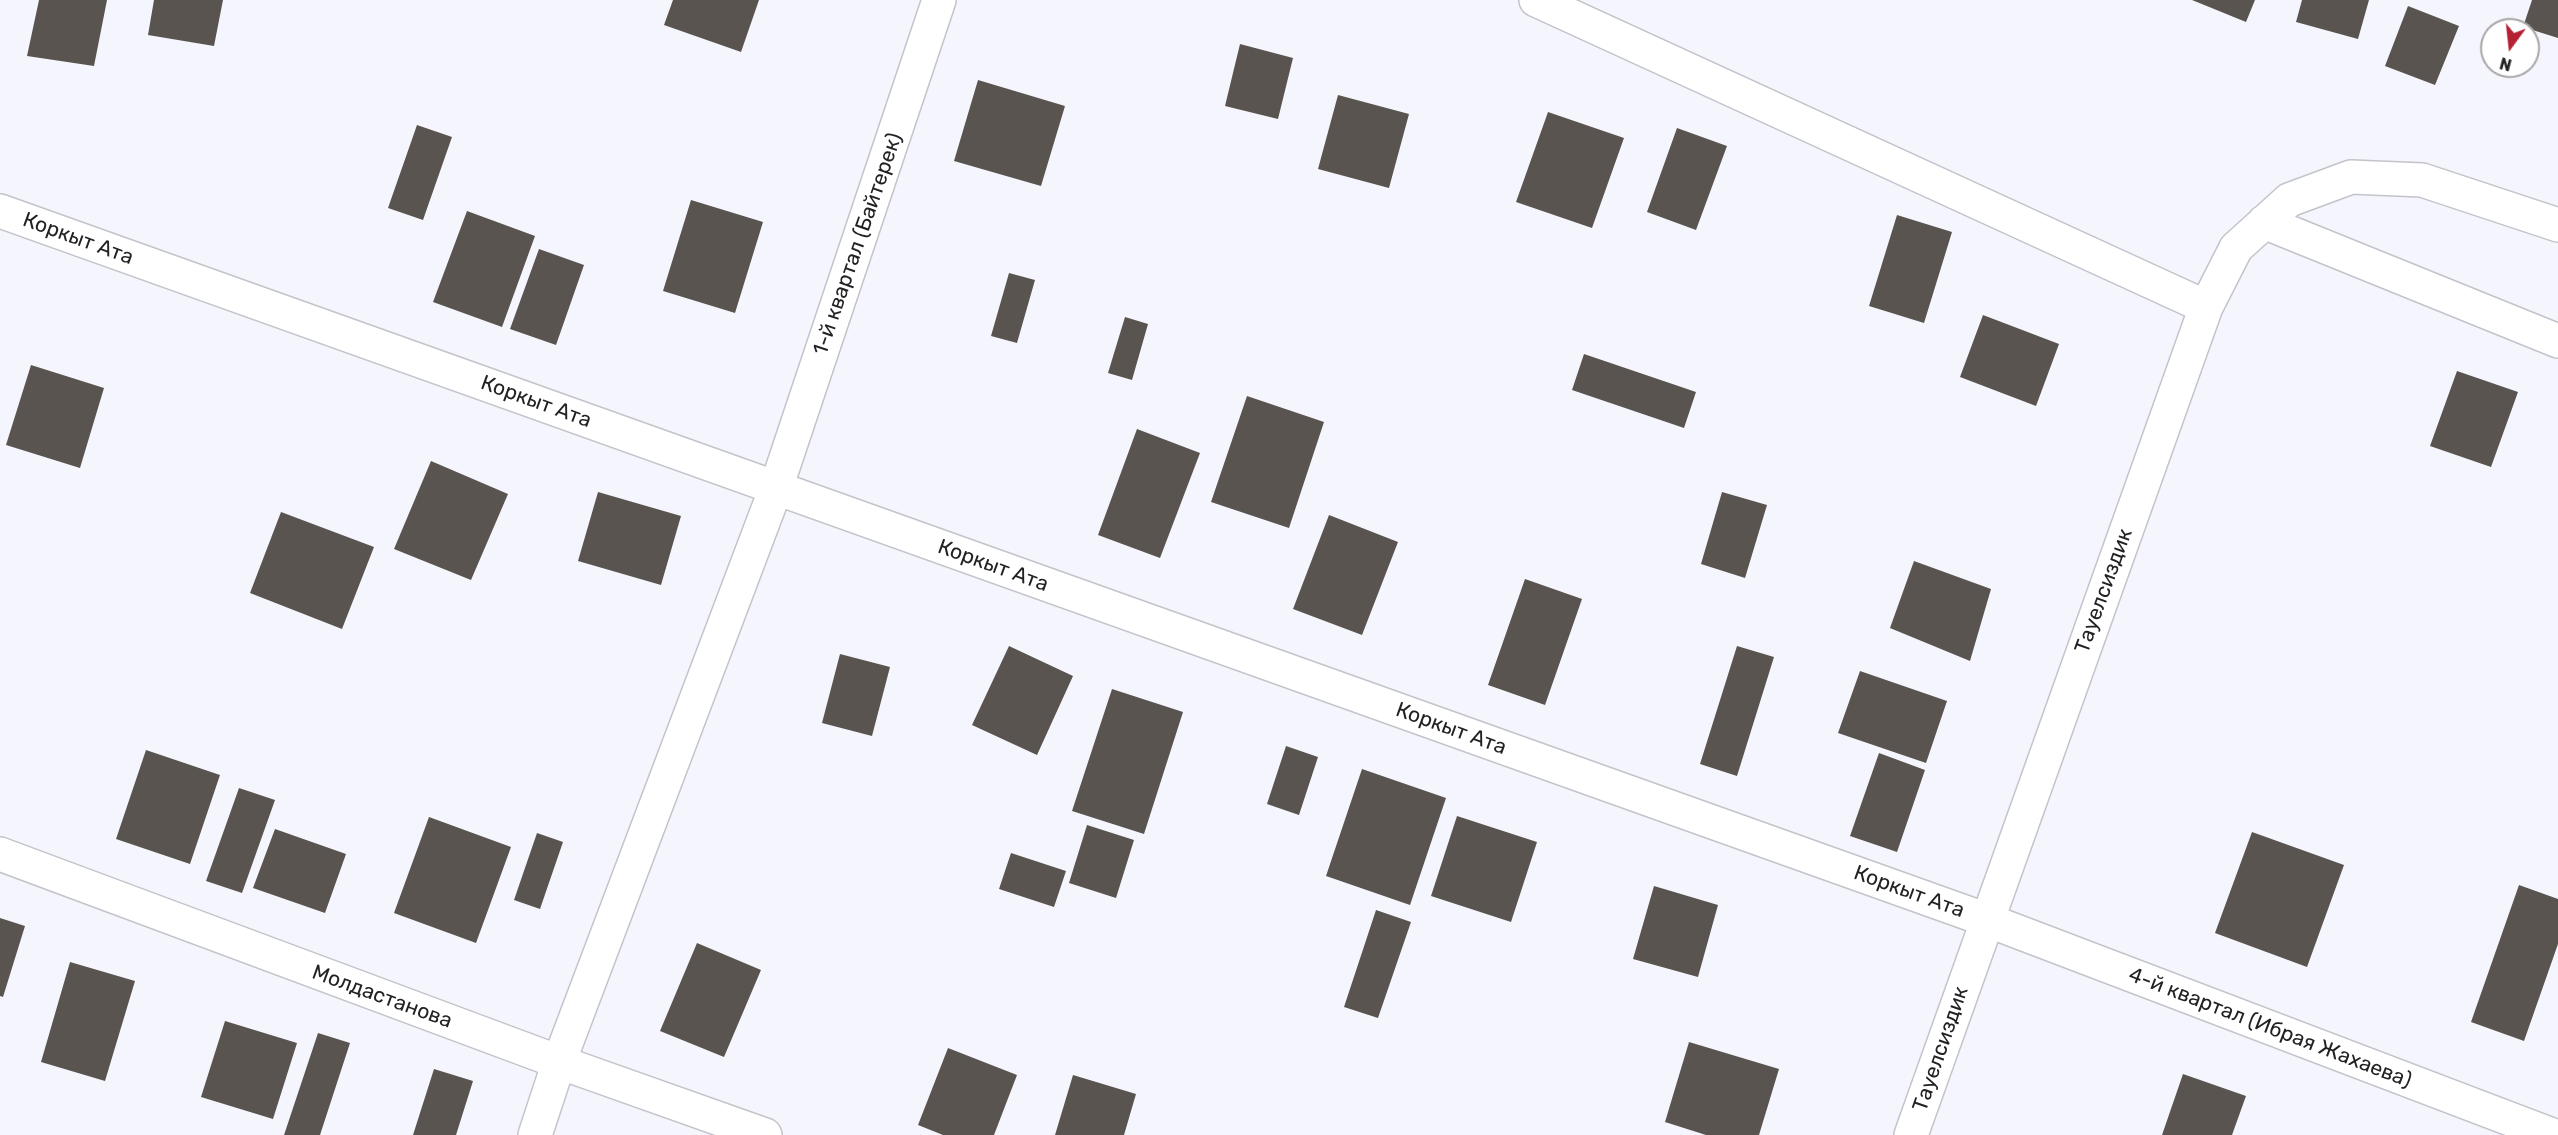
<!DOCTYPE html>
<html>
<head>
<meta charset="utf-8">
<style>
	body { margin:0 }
	#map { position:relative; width:2558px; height:1135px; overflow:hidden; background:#f5f6fd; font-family:Rubik,sans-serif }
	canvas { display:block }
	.north { position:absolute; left:2480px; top:18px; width:60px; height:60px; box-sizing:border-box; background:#fff; border:2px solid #a7a7a8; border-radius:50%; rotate:195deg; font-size:16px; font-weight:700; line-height:24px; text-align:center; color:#222225 }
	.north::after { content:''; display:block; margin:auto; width:21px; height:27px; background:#b42234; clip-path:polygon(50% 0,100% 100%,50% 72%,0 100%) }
</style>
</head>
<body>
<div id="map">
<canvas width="2558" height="1135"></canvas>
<div class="north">N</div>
</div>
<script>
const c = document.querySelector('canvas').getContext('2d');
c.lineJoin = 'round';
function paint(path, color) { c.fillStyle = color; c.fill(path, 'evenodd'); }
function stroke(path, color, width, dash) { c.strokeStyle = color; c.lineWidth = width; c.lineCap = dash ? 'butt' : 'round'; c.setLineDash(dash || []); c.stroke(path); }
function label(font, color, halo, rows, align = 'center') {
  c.font = font + ' Rubik,sans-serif'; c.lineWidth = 6; c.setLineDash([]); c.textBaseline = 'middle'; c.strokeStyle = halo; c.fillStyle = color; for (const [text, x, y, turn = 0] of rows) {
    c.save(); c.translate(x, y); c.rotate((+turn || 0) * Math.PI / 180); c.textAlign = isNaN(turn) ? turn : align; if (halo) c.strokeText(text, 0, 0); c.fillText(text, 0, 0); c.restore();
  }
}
const building = new Path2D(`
	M39 0H107L94 66 27 56Z
	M154 0H223L214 46 148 35Z
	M673 0H759L741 52 664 25Z
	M2192 0H2255L2246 22Z
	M2302 0H2369L2358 39 2296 22Z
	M2532 0H2558V38L2523 27Z
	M2408 6 2459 26 2435 85 2385 66Z
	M1240 44 1293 58 1278 119 1225 106Z
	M978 80 1065 106 1041 186 954 161Z
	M1338 95 1409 114 1389 188 1318 169Z
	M1548 112 1624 138 1592 228 1516 202Z
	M417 125 452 137 423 220 388 208Z
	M1677 128 1727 146 1696 230 1647 212Z
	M691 200 763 222 735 313 663 291Z
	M467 211 535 236 502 327 433 302Z
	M1897 215 1952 232 1924 323 1869 306Z
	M539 249 584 265 556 345 510 329Z
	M1009 273 1035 280 1017 343 991 336Z
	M1983 315 2059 344 2036 406 1960 377Z
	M1125 317 1148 324 1132 380 1108 373Z
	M1584 354 1696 392 1684 428 1572 390Z
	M31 365 104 388 80 468 6 445Z
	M2457 371 2518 392 2491 467 2430 446Z
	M1247 396 1324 422 1289 528 1211 502Z
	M1137 429 1200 453 1160 558 1098 535Z
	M431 461 508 494 471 580 394 549Z
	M598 492 681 516 661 585 578 561Z
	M1722 492 1767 505 1745 578 1701 564Z
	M281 512 374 547 342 629 250 593Z
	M1329 515 1398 542 1362 635 1293 609Z
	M1914 561 1991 589 1970 661 1890 628Z
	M1525 579 1582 599 1545 705 1488 685Z
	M1009 646 1073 676 1037 755 972 725Z
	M1737 646 1774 657 1737 776 1700 764Z
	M840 654 890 667 872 736 822 723Z
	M1860 671 1947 701 1926 763 1838 733Z
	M1112 689 1183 712 1144 834 1072 811Z
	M1286 746 1318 757 1299 815 1267 804Z
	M146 750 220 775 190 864 116 839Z
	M1879 753 1925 770 1897 852 1850 836Z
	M1362 769 1446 798 1410 905 1326 876Z
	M239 788 275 800 242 893 206 881Z
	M1457 816 1537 842 1511 922 1431 896Z
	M429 817 511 847 476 943 394 913Z
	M1087 825 1134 840 1116 898 1069 883Z
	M275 829 346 854 325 913 253 888Z
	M2252 832 2344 865 2307 967 2215 933Z
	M537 833 563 842 540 909 514 900Z
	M1011 853 1066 871 1054 907 999 889Z
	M2519 885 2558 899V944L2524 1041 2471 1022Z
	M1654 886 1718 905 1698 977 1633 959Z
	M1376 910 1411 922 1378 1018 1344 1007Z
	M0 918 25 926 3 997 0 996Z
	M697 943 761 970 724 1057 660 1031Z
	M70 962 135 981 105 1081 41 1062Z
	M225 1021 297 1043 273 1119 201 1097Z
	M318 1033 350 1043 320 1135H284Z
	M1689 1042 1779 1069 1759 1135H1706L1665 1122Z
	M948 1048 1017 1075 994 1135H943L918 1125Z
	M434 1069 473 1081 456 1135H413Z
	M2183 1074 2246 1096 2232 1135H2162Z
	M1073 1075 1136 1094 1124 1135H1055Z`);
const minor = new Path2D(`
	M1536 0 2206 307
	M0 211 1987 920 2552 1135
	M2264 222 2558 341
	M0 854 559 1062 765 1135
	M535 1135 559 1062 776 488 939 0
	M1911 1135 2206 307 2236 248 2289 200 2351 177 2422 180 2558 225`);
const streetNames = [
	["Коркыт Ата",78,239,20],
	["1-й квартал (Байтерек)",858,244,-71],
	["Коркыт Ата",536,402,20],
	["Коркыт Ата",993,566,20],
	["Тауелсиздик",2104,591,-70],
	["Коркыт Ата",1451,729,20],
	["Коркыт Ата",1909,892,20],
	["Молдастанова",382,997,20],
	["4-й квартал (Ибрая Жахаева)",2270,1028,21],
	["Тауелсиздик",1941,1049,-71]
];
paint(building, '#59544f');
stroke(minor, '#c2c4ca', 36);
stroke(minor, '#fff', 33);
label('21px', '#222225', '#fff', streetNames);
</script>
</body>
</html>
